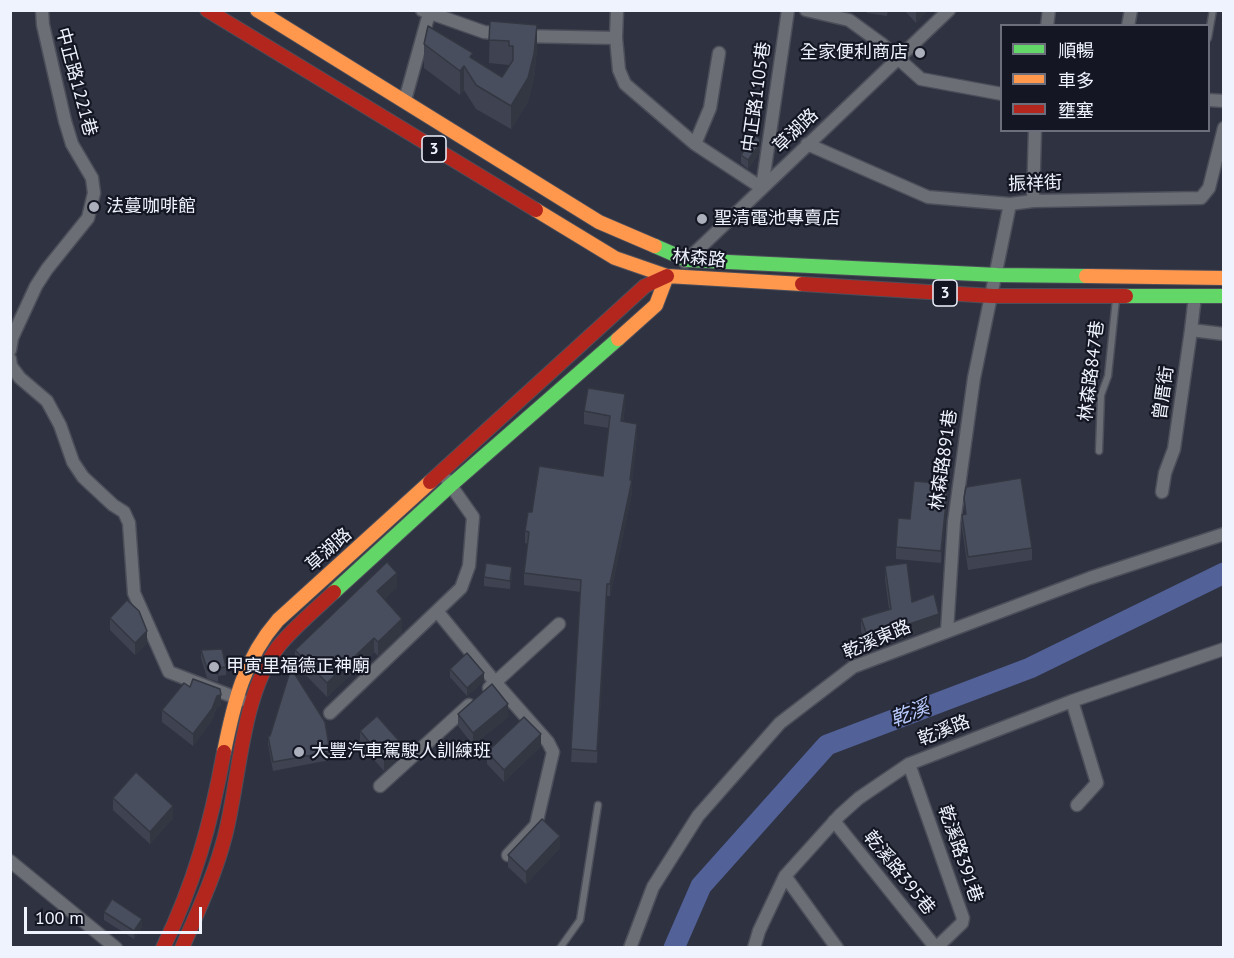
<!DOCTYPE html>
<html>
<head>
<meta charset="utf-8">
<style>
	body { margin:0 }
	#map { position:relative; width:1234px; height:958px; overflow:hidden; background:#2f3241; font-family:"PT Sans","Noto Sans TC",sans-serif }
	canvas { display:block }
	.frame { position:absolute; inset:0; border:12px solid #eff3fe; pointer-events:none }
	.legend { position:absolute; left:1000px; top:24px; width:210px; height:108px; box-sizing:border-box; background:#141723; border:2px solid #6c6f7b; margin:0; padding:8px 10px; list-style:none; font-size:18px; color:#eff3fe }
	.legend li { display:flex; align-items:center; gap:12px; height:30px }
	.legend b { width:30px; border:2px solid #6c6f7b }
	.scale { position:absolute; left:24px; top:907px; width:178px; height:27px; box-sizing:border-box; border:3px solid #eff3fe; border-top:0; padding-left:8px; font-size:18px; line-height:21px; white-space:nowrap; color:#eff3fe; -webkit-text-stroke:4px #141723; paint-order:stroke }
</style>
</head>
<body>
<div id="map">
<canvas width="1234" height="958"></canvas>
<div class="frame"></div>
<ul class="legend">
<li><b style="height:8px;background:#63d668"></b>順暢</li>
<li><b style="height:8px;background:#ff974d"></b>車多</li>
<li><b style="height:8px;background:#b3261e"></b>壅塞</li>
</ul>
<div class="scale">100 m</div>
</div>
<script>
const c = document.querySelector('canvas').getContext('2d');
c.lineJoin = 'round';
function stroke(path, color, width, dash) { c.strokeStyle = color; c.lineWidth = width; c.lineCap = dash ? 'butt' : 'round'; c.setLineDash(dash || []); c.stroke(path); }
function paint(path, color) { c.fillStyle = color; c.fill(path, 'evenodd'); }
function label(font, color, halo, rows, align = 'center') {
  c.font = font + ' "PT Sans","Noto Sans TC",sans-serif'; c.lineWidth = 4.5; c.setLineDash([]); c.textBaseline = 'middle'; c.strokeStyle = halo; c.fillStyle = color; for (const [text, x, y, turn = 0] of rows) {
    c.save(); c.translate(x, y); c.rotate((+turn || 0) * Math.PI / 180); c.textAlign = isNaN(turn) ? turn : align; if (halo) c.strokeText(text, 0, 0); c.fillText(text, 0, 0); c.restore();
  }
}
const river = new Path2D(`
	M674 948 701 886 827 745 1030 668 1224 573`);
const lane = new Path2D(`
	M1208 38 1213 10
	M1099 451 1101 395 1108 376 1116 299
	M560 948 580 920 598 805`);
const street = new Path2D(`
	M422 10 484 32 504 34
	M617 10 616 38 619 70 625 84 695 144 762 188 788 10
	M806 10 849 20 882 44 921 79 1002 94
	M1047 26 1049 10
	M1128 26 1131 10
	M521 36 616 38
	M405 100 430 10
	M1208 100 1224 101
	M695 144 710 108 719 53
	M807 144 928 197 1010 204 1033 201 1201 198 1209 188 1224 128
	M1033 201 1035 130
	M685 262 949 10
	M1191 330 1195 296
	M10 350 12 338 36 286 47 269 88 218 94 193 92 178 72 144 65 121 43 25 42 10
	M10 359 11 366 20 378 47 401 60 425 73 462 83 477 113 505 124 512 129 523 134 593 169 672 242 700
	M1162 492 1165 473 1174 449 1191 330 1224 334
	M437 611 495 682 548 742 553 752 536 825 508 855
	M947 631 954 522 974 378 1010 204
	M489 688 559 624
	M1072 701 1097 783 1077 805
	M330 713 461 588 469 566 473 517 447 480
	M909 764 963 918 962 923 936 948
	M380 786 469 705
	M834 821 936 948
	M10 861 116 948
	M785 876 837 948
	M630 948 653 887 698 816 780 723 853 667 1090 578 1224 534
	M754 948 759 931 785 876 840 815 859 798 909 764 1072 701 1224 649`);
const fast = new Path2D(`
	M655 246 687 260 997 275 1086 276
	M1126 296H1224
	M334 592 451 485 618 339`);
const slow = new Path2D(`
	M257 10 599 222 655 246
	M536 210 615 258 667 276 802 284
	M1086 276 1224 278
	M618 339 656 305 667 276
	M224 752C234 702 244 659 278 620L430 482`);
const jam = new Path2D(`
	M207 10 536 210
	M802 284 992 296H1126
	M430 482 645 286 667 276
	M163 948C195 882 211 823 224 752
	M182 948C198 911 215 875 225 836 240 778 241 696 278 647 291 630 317 608 334 592`);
const wall = new Path2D(`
	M867 10H888L887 16 867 13Z
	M904 10H928L916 23Z
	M490 21 537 49 534 78 528 102 511 129 476 109 464 90 460 95 424 68V44L473 59 502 77 509 67V65L489 63Z
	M760 147 759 153 748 169 741 163V155Z
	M625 407 623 422 637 436 632 481V493L610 596H607L597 763 571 762 581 592 524 585V573L528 544 525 543V531L603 476 609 428 584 424V411Z
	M948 496 941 563 896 559V547L910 519Z
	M964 498 1032 548V560L968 570 962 528V515L965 514Z
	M885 566 912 602 939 626 868 650 861 631V618L889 609 885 579Z
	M512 575 510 589 484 586V577Z
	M397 587 384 599 402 633 378 656 374 652 327 697 295 664V650Z
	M110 618 147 643 135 655 110 630Z
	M201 650 226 667V675L218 676V682L207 678 201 658Z
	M450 669 484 681 467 696 450 677Z
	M190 687 221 706 217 707 212 720 193 746 162 722V710Z
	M458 714 508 717 473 745 458 726Z
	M360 731 401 755 384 771 360 744Z
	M268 736 330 752V760L273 771 268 744Z
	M541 746 504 782 487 764V752Z
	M113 798 173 818 150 844 113 810Z
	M560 848 526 884 508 867V855Z
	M104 912 142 927 134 939 104 920Z`);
const shadedWall = new Path2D(`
	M916 10H928L916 23Z
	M537 25V49L534 78 528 102 511 129V106Z
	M464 66V90L460 95V71Z
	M760 139 759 153 748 169V160Z
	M625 394V407L621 434V421Z
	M637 424V436L632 481V493L610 596V584L630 480Z
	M948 484V496L941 563V551Z
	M512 567V575L510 589V581Z
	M397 573V587L377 605V591Z
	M607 584V596L597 763V751Z
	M939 614V626L868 650V638Z
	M402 619V633L378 656V642Z
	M147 631V643L135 655V643Z
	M374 638V652L327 697V683Z
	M484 673V681L467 696V688Z
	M221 695V706L217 707 212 720 193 746V734L217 696Z
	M508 704V717L473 745V733Z
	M541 734V746L504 782V770Z
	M401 743V755L384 771V759Z
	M173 806V818L150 844V832Z
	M560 836V848L526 884V872Z
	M142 919V927L134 939V931Z`);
const building = new Path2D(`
	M490 21 537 25 534 54 528 78 511 106 476 85 464 66 460 71 424 44 428 26 473 53 470 57 502 77 513 60V46H509V41L489 40Z
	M754 135 760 139 759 145 748 160 741 155Z
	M588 388 625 394 621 421 637 424 630 480H632L610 584H607L597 751 571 749 581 580 524 573 529 532 525 531 528 512H532L539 466 603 476 610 416 584 411Z
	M1021 478 1032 548 968 557 962 515 966 514 964 498 966 487Z
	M914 481 948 484 941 551 896 547 898 518 910 519Z
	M387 562 397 573 377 591 402 619 378 642 374 638 327 683 295 650Z
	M486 563 512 567 510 581 484 577Z
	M907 563 912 602 934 594 939 614 868 638 861 618 891 609 885 566Z
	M127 600 139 611 147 631 135 643 110 618Z
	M222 649 226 667 217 668 218 674 207 669 201 650Z
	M467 653 484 673 467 688 450 669Z
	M291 668 325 722 330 752 273 762 268 736H270Z
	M193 679 220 689 221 695 217 696 212 709 193 734 162 710 184 683 190 687Z
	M492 684 508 704 473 733 458 714Z
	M377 716 401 743 384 759 360 731Z
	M524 717 541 734 504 770 487 752Z
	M136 772 173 806 150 832 113 798Z
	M542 819 560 836 526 872 508 855Z
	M112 899 142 919 134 931 104 912Z`);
const markers = [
	[920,53,6,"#acafbc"],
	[94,207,6,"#acafbc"],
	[702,219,6,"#acafbc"],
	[214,667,6,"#acafbc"],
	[299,752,6,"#acafbc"]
];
const shields = [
	[434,149,24],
	[945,293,24]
];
const shieldNames = [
	["3",434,149],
	["3",945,293]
];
const poiNames = [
	["全家便利商店",908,53,"right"],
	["法蔓咖啡館",106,207],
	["聖清電池專賣店",714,219],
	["甲寅里福德正神廟",226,667],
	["大豐汽車駕駛人訓練班",311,752]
];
const streetNames = [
	["中正路1221巷",76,82,75],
	["中正路1105巷",757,97,-82],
	["草湖路",796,131,-44],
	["振祥街",1035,184,-2],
	["林森路",699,259,5],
	["林森路847巷",1092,371,-83],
	["曾厝街",1164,393,-82],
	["林森路891巷",944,460,-82],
	["草湖路",329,550,-42],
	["乾溪東路",877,640,-23],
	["乾溪路",944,731,-21],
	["乾溪路391巷",960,854,71],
	["乾溪路395巷",899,873,51]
];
const waterNames = [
	["乾溪",910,714,-21]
];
stroke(river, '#526197', 21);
stroke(lane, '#4c4e5a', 9);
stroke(street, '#4c4e5a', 15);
stroke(fast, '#4c4e5a', 16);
stroke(slow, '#4c4e5a', 16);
stroke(jam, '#4c4e5a', 16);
stroke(lane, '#6b6e74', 6);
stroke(street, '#6b6e74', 12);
stroke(fast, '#63d668', 14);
stroke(slow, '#ff974d', 14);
stroke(jam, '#b3261e', 14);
paint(wall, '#3f4351');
paint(shadedWall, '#333742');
paint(building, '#494e5e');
stroke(building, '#333742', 1.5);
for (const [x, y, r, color] of markers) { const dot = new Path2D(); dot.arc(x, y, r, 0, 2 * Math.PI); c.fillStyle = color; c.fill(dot); stroke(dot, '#141723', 2); }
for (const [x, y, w] of shields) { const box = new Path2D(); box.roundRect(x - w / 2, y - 13, w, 26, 4.5); c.fillStyle = '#141723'; c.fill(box); stroke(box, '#eff3fe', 1.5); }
label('bold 16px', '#eff3fe', null, shieldNames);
label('18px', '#eff3fe', '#141723', poiNames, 'left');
label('18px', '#eff3fe', '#141723', streetNames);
label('italic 20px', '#b9cafd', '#141723', waterNames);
</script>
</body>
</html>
